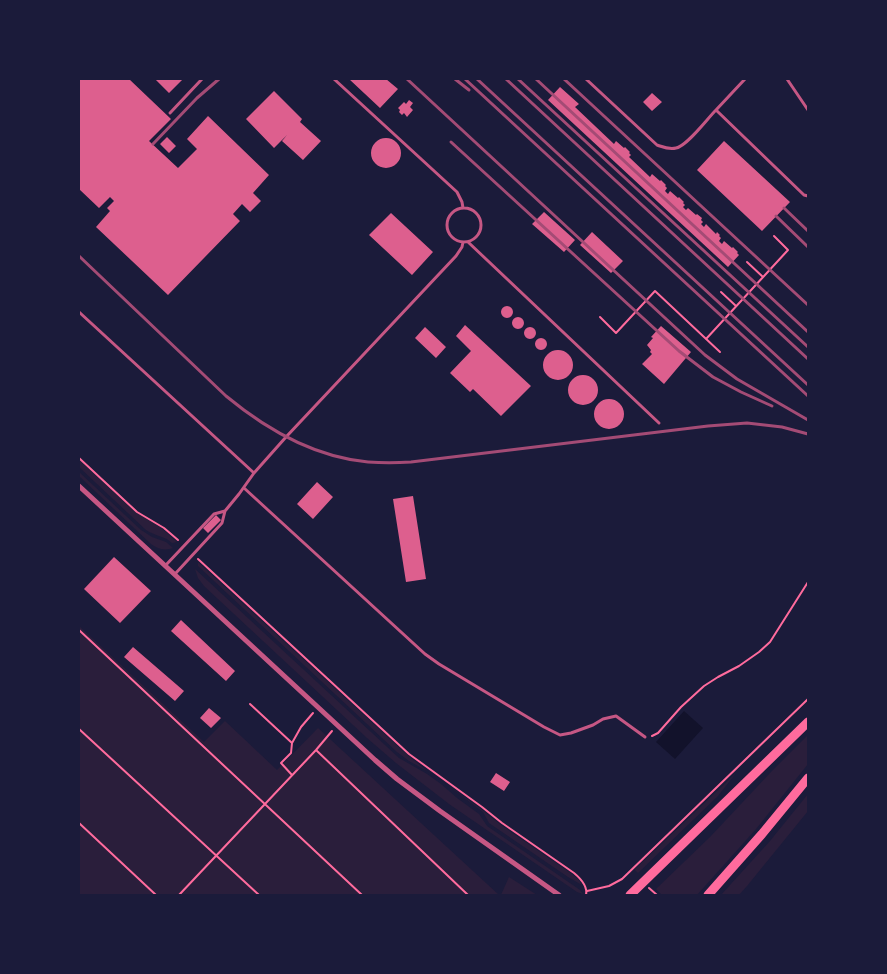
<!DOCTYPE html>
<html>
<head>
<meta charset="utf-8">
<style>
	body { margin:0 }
	#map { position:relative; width:887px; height:974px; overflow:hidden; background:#1b1b3a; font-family:"Nunito Sans",sans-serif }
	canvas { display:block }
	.frame { position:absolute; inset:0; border:80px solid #1b1b3a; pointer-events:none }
</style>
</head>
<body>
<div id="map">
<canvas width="887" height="974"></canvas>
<div class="frame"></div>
</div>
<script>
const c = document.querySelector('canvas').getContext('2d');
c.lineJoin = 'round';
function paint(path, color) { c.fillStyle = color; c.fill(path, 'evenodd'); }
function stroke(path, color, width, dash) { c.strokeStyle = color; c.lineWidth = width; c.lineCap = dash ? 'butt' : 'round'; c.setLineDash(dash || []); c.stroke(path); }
const green = new Path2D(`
	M79 460 135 512 160 527 177 542 172 543C165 536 155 536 146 530L79 467Z
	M79 472 141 530 152 537 166 542 173 548C164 551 158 549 151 544L79 476Z
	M198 562 403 751 427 771 409 761 397 752 198 566Z
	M195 569 399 758 427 774 441 784 457 798 479 814 487 826 580 890 583 894 577 892 449 804 396 763 367 738 204 586 198 578Z
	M79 626 204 742 225 721 277 770 318 728 499 895H79Z
	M808 735V764L756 829 697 895H662L656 889 710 837 771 772Z
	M736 773 718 796 638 873 635 870V869Z
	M445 783 481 809 501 825 572 874 578 879 582 885 568 877 489 823 483 812Z
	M808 794V811L747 886 739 895H721L770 841Z
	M509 877 537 895H501Z`);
const water = new Path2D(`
	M684 711 703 728 675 759 656 742Z`);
const building = new Path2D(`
	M79 79H129L171 119 149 141 178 168 197 149 187 139 208 116 269 175 253 193 261 201 250 212 242 204 233 214 240 221 168 295 96 227 110 211 107 208 114 201 110 197 99 208 79 189Z
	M155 79H183L169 93Z
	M349 79H386L398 89 380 108Z
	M560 87 579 104 575 107 614 144 616 141 624 148 625 147 630 152 629 153 631 155 629 157 650 177 652 174 660 181 661 180 666 185 665 186 667 188 665 191 668 194 670 191 678 198 679 197 684 202 683 203 685 205 683 207 686 210 688 208 696 215 697 214 702 218 701 220 703 222 701 224 704 227 706 224 716 234 717 232 720 235 719 236 721 238 719 241 722 244 724 241 732 248 733 247 738 252 737 253 739 255 728 267 548 100Z
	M274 91 302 119 300 122 321 141 303 160 282 141 287 135 274 148 246 119Z
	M652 93 662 102 652 111 643 102Z
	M409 100 413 103 410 107 413 110 407 117 404 113 402 115 399 112 400 110 398 108 404 102 406 104Z
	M167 137 176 146 169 153 160 144Z
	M371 153a15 15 0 1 1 30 0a15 15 0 1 1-30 0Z
	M724 141 790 202 762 231 697 170Z
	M544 212 575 240 564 252 532 224Z
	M391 213 433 252 412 275 369 235Z
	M592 232 623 261 611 273 580 245Z
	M501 312a6 6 0 1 1 12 0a6 6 0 1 1-12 0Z
	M512 323a6 6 0 1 1 12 0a6 6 0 1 1-12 0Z
	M465 325 531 386 501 416 473 389 470 392 450 373 471 351 456 336Z
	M661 326 691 352 664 384 642 364 652 354 650 352 651 350 647 345 653 338 651 337Z
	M524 333a6 6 0 1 1 12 0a6 6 0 1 1-12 0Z
	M425 327 446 347 436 358 415 338Z
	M535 344a6 6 0 1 1 12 0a6 6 0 1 1-12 0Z
	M543 365a15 15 0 1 1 30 0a15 15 0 1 1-30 0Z
	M568 390a15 15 0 1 1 30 0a15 15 0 1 1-30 0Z
	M594 414a15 15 0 1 1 30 0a15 15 0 1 1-30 0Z
	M317 482 333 497 313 519 297 504Z
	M413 496 426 579 406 582 393 499Z
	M216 515 221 520 208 533 203 528Z
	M114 557 151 591 120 623 84 589Z
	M181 620 235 671 226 681 171 631Z
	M133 647 184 691 175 701 124 657Z
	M209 708 221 718 211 728 200 718Z
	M496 773 510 782 504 791 490 782Z`);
const path = new Path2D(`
	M747 262 763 277
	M721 292 736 306
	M600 317 616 333 655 291 720 352
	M706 339 788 250 774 236
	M79 458 137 512 164 528 178 540
	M198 559 409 754 482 807 502 823 574 873C580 878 588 886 586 895
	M79 630 362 895
	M250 704 292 743 301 727 313 713
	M79 729 259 895
	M652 736 658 733 681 707 704 686 718 677 739 666 759 652 770 642 808 582
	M292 743 291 753 281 763 292 775
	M316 750 468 895
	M79 823 156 895
	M649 888 657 895
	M587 891 609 886 622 879 808 699
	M179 895 316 750 332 731`);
const service = new Path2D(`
	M334 79 457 192 462 202 463 208
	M586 79 657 145C663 147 669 150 676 148 687 146 707 119 716 110
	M745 79 716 110 804 195 808 196
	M787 79 808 110
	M170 113 202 79
	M447 225a17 17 0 1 1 34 0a17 17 0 1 1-34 0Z
	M468 242 659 423
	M79 312 254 473 286 437 456 256 462 247 463 242
	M244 488 425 654 439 664 544 727 560 735 571 733 593 725 603 719 616 716 645 737
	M165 566 214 514 225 511
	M175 574 222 523 225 511 239 494 254 473`);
const minor = new Path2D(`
	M79 486 375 760 397 779 440 811 559 895`);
const secondary = new Path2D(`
	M630 895 808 722
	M708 895 762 834 808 778`);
const rail = new Path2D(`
	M407 79 705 355 737 379 808 420
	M455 79 469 90
	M465 79 808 396
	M477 79 808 385
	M506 79 808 359
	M518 79 808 347
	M536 79 808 332
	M564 79 808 305
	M451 142 679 351 713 377 741 392 772 406
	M153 144 197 98 219 79
	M784 208 808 231
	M776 216 808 247
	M79 256 226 396C267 430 314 457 368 462 382 463 396 463 411 462L708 426 747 423 782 427 808 434`);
paint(green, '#2a1e3b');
paint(water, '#12122b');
paint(building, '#dd5f8e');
stroke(path, '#ff6b9d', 2);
stroke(service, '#c65784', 3);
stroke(minor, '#c65784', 5);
stroke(secondary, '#ff6b9d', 9);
stroke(rail, '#a44b75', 3);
</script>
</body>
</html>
